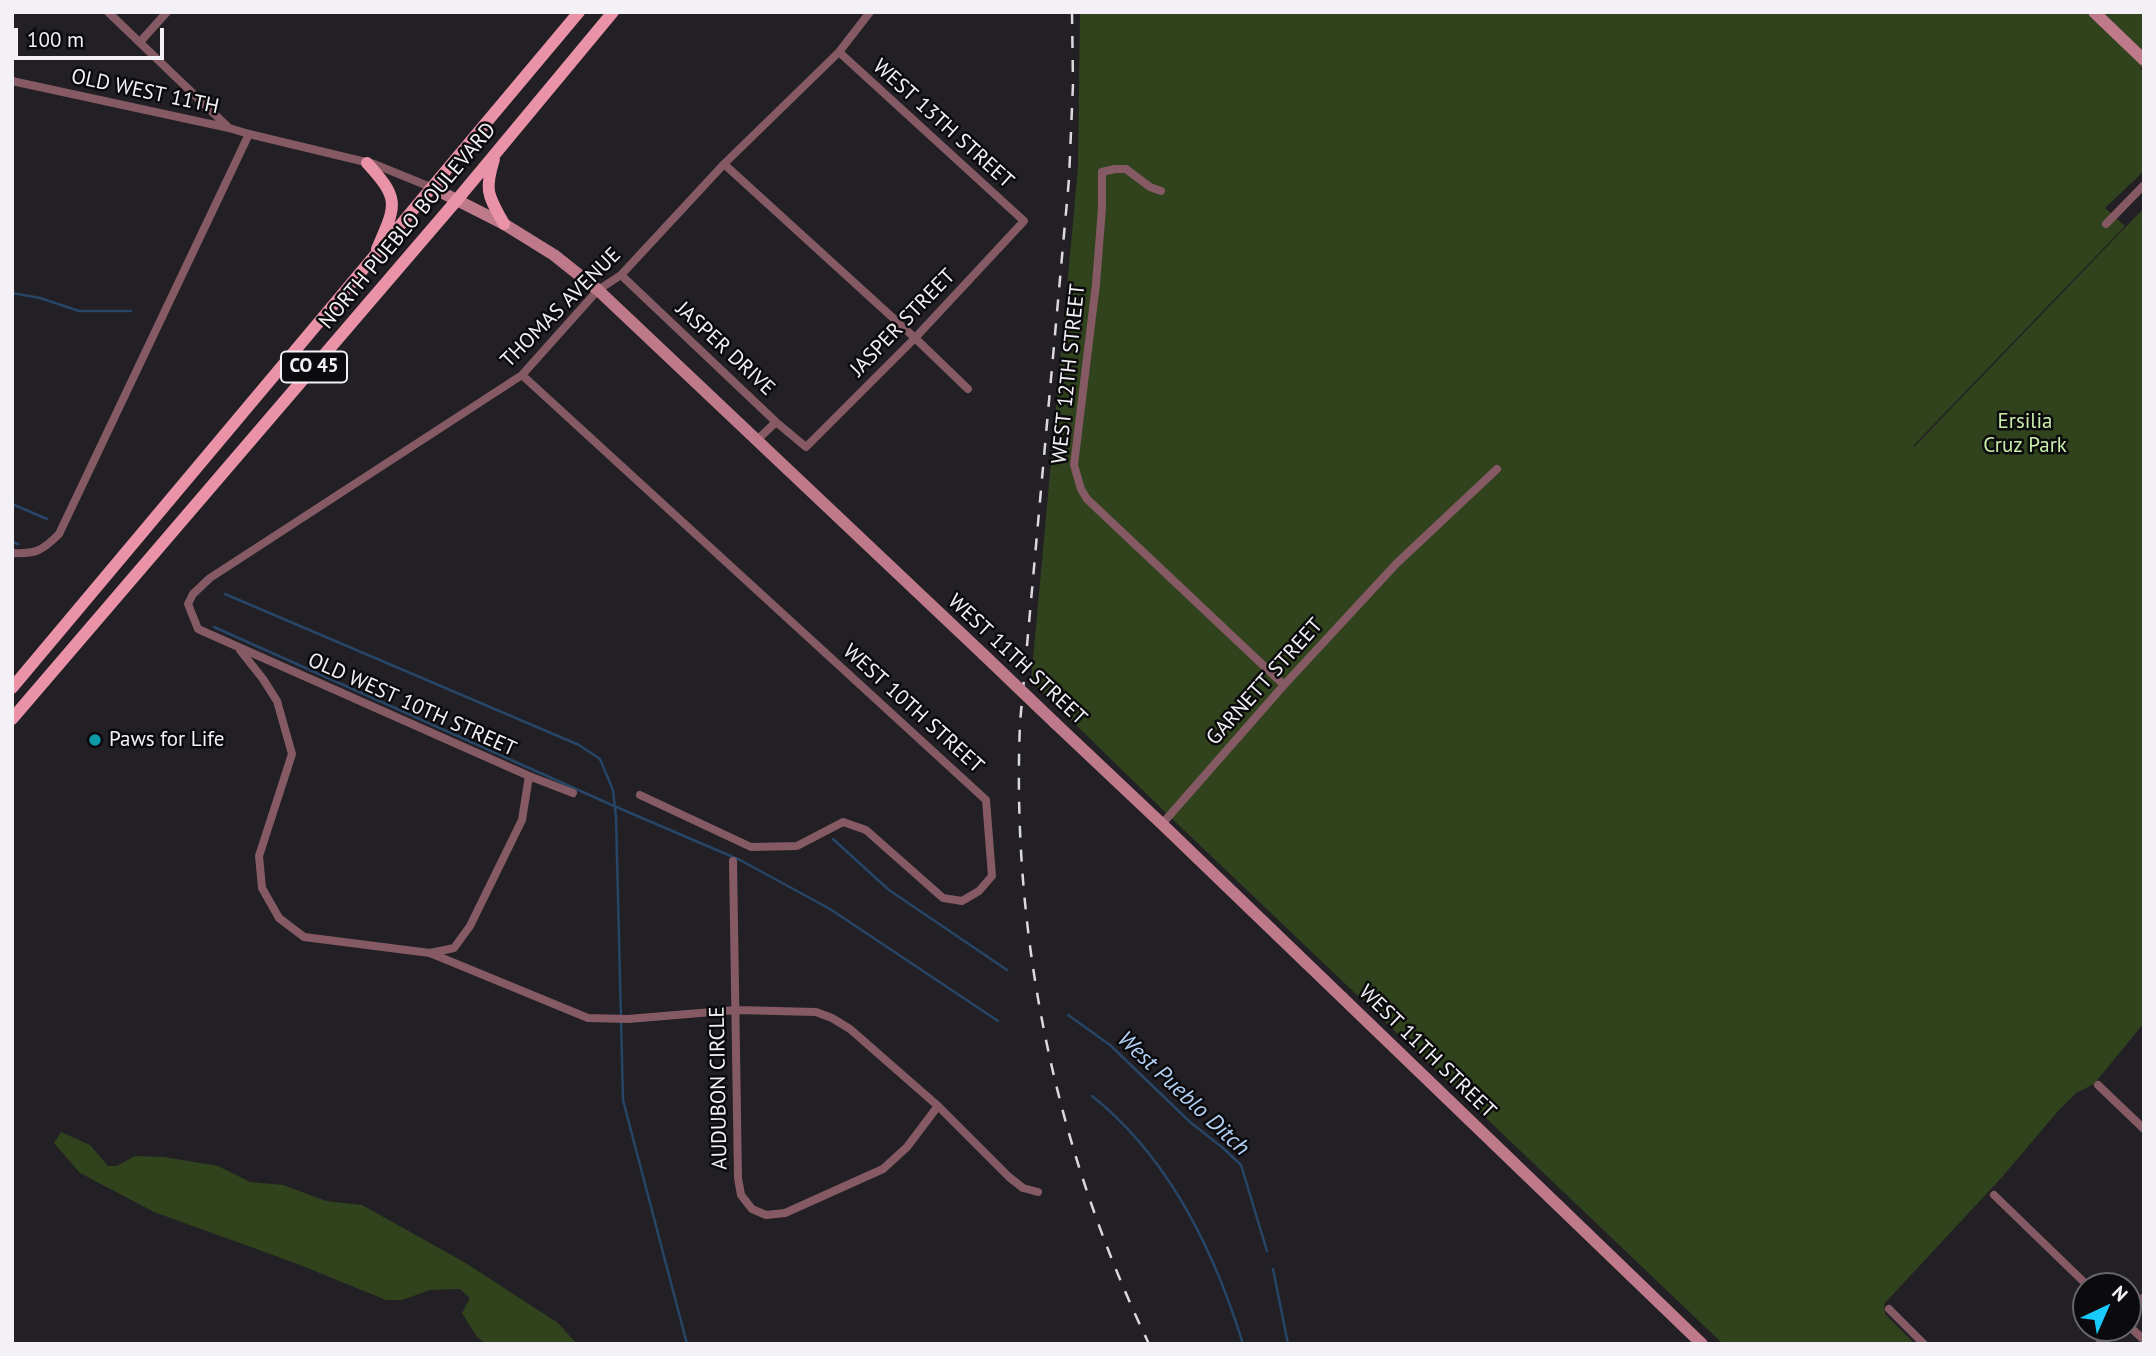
<!DOCTYPE html>
<html>
<head>
<meta charset="utf-8">
<style>
	body { margin:0 }
	#map { position:relative; width:2156px; height:1356px; overflow:hidden; background:#222025; font-family:"PT Sans",sans-serif }
	canvas { display:block }
	.frame { position:absolute; inset:0; border:14px solid #f3f1f5; pointer-events:none }
	.north { position:absolute; left:2072px; top:1272px; width:70px; height:70px; box-sizing:border-box; background:#0b0a0d; border:2px solid #68666a; border-radius:50%; rotate:44deg; font-size:19px; font-weight:700; line-height:28px; text-align:center; color:#f3f1f5 }
	.north::after { content:''; display:block; margin:auto; width:24px; height:32px; background:#19cafc; clip-path:polygon(50% 0,100% 100%,50% 72%,0 100%) }
	.scale { position:absolute; left:14px; top:28px; width:150px; height:32px; box-sizing:border-box; border:4px solid #f3f1f5; border-top:0; padding-left:9px; font-size:21px; line-height:24px; white-space:nowrap; color:#f3f1f5; -webkit-text-stroke:5px #0b0a0d; paint-order:stroke }
</style>
</head>
<body>
<div id="map">
<canvas width="2156" height="1356"></canvas>
<div class="frame"></div>
<div class="north">N</div>
<div class="scale">100 m</div>
</div>
<script>
const c = document.querySelector('canvas').getContext('2d');
c.lineJoin = 'round';
function paint(path, color) { c.fillStyle = color; c.fill(path, 'evenodd'); }
function stroke(path, color, width, dash) { c.strokeStyle = color; c.lineWidth = width; c.lineCap = dash ? 'butt' : 'round'; c.setLineDash(dash || []); c.stroke(path); }
function label(font, color, halo, rows, align = 'center') {
  c.font = font + ' "PT Sans",sans-serif'; c.lineWidth = 5; c.setLineDash([]); c.textBaseline = 'middle'; c.strokeStyle = halo; c.fillStyle = color; for (const [text, x, y, turn = 0] of rows) {
    c.save(); c.translate(x, y); c.rotate((+turn || 0) * Math.PI / 180); c.textAlign = isNaN(turn) ? turn : align; if (halo) c.strokeText(text, 0, 0); c.fillText(text, 0, 0); c.restore();
  }
}
const green = new Path2D(`
	M1080 12H2144V65L2140 69 2144 72V171L2105 208 2125 226 1913 446 1914 447 2144 208V1023L2094 1084 2076 1093 2059 1110 2003 1176 1884 1304 1885 1314 1915 1344H1723L1165 812 1031 681 1078 167Z
	M61 1132 90 1145 108 1166H117L135 1156 164 1157 218 1166 250 1182 283 1185 326 1201 362 1205 464 1262 558 1323 577 1344H486L477 1337 462 1313 470 1298 460 1289 430 1290 402 1300H386L295 1263 154 1212 80 1173 54 1143Z`);
const stream = new Path2D(`
	M12 293 40 298 79 311H131
	M12 504 47 519
	M12 542 18 544
	M225 594 579 745 600 759 613 790 616 817 623 1100 687 1344
	M214 627 614 806 740 860 830 909 998 1021
	M833 839 889 890 1007 970
	M1068 1015 1110 1045 1190 1122 1223 1148 1241 1165 1267 1251
	M1092 1096C1169 1157 1215 1253 1243 1344
	M1273 1269 1288 1344`);
const street = new Path2D(`
	M108 12 229 128
	M140 42 167 12
	M12 81 229 128 249 134 374 164 433 188
	M724 164 915 338 968 389
	M1161 191 1150 187 1126 169H1115L1102 172V208L1096 284 1074 465 1081 489 1087 499 1284 685
	M2106 224 2144 185
	M621 275 776 422 806 447 915 338 1024 221 839 52
	M522 375 986 800 992 876 979 891 962 901 943 898 866 830 843 822 797 846 751 847 640 795
	M757 440 776 422
	M12 553C36 554 42 551 59 534L249 134
	M240 650 263 679 277 701 292 754 259 856 262 888 279 918 304 937 430 953 454 948 470 926 522 820 529 776
	M573 793 529 776 198 629 188 604 193 594 210 578 522 375 598 290 621 275 724 164 839 52 870 12
	M1162 824 1284 685 1396 564 1497 469
	M733 861 738 1178 741 1195 752 1209 766 1215 785 1213 883 1169 907 1147 938 1106
	M430 953 588 1018 628 1019 736 1010 816 1012 832 1018 850 1029 938 1106 1009 1177 1023 1188 1038 1192
	M2098 1085 2144 1129
	M1994 1195 2088 1286
	M1889 1309 1924 1344
	M2128 1313 2144 1297
	M2128 1325 2144 1340
	M2099 1344 2114 1328`);
const secondary = new Path2D(`
	M2094 12 2144 60
	M433 188 504 224 554 255 598 290 984 655
	M1055 723 1162 824 1702 1344`);
const primary = new Path2D(`
	M494 159C484 191 488 195 504 224
	M367 163C401 200 396 205 377 249
	M12 688 579 12
	M12 719 456 201 613 12`);
const rail = new Path2D(`
	M1072 12 1073 84 1069 179 1020 723C1011 938 1056 1150 1149 1344`);
const secondaryBridge = new Path2D(`
	M984 655 1055 723`);
const markers = [
	[95,740,7,"#0f9aa8"]
];
const shields = [
	[314,367,66]
];
const shieldNames = [
	["CO 45",314,367]
];
const streetNames = [
	["OLD WEST 11TH",145,92,12],
	["WEST 13TH STREET",943,124,42],
	["NORTH PUEBLO BOULEVARD",408,226,-50],
	["THOMAS AVENUE",561,308,-45],
	["JASPER STREET",903,323,-46],
	["JASPER DRIVE",725,349,43],
	["WEST 12TH STREET",1069,374,-84],
	["WEST 11TH STREET",1017,660,43],
	["GARNETT STREET",1265,682,-48],
	["OLD WEST 10TH STREET",412,705,24],
	["WEST 10TH STREET",913,709,42],
	["WEST 11TH STREET",1427,1052,44],
	["AUDUBON CIRCLE",719,1088,-91]
];
const parkNames = [
	["Ersilia",2025,422],
	["Cruz Park",2025,446]
];
const poiNames = [
	["Paws for Life",109,740]
];
const waterNames = [
	["West Pueblo Ditch",1183,1094,43]
];
paint(green, '#30431d');
stroke(stream, '#274566', 2.5);
stroke(street, '#855a64', 8);
stroke(secondary, '#be7a8a', 12);
stroke(primary, '#ea92a8', 12);
stroke(rail, '#dbd9dd', 2.5, [12, 12]);
stroke(secondaryBridge, '#be7a8a', 12);
for (const [x, y, r, color] of markers) { const dot = new Path2D(); dot.arc(x, y, r, 0, 2 * Math.PI); c.fillStyle = color; c.fill(dot); stroke(dot, '#0b0a0d', 2.5); }
for (const [x, y, w] of shields) { const box = new Path2D(); box.roundRect(x - w / 2, y - 15.5, w, 31, 5); c.fillStyle = '#0b0a0d'; c.fill(box); stroke(box, '#f3f1f5', 2); }
label('bold 19px', '#f3f1f5', null, shieldNames);
label('21px', '#f3f1f5', '#0b0a0d', streetNames);
label('21px', '#c8eda9', '#0b0a0d', parkNames);
label('21px', '#f3f1f5', '#0b0a0d', poiNames, 'left');
label('italic 23px', '#b2d0f3', '#0b0a0d', waterNames);
</script>
</body>
</html>
